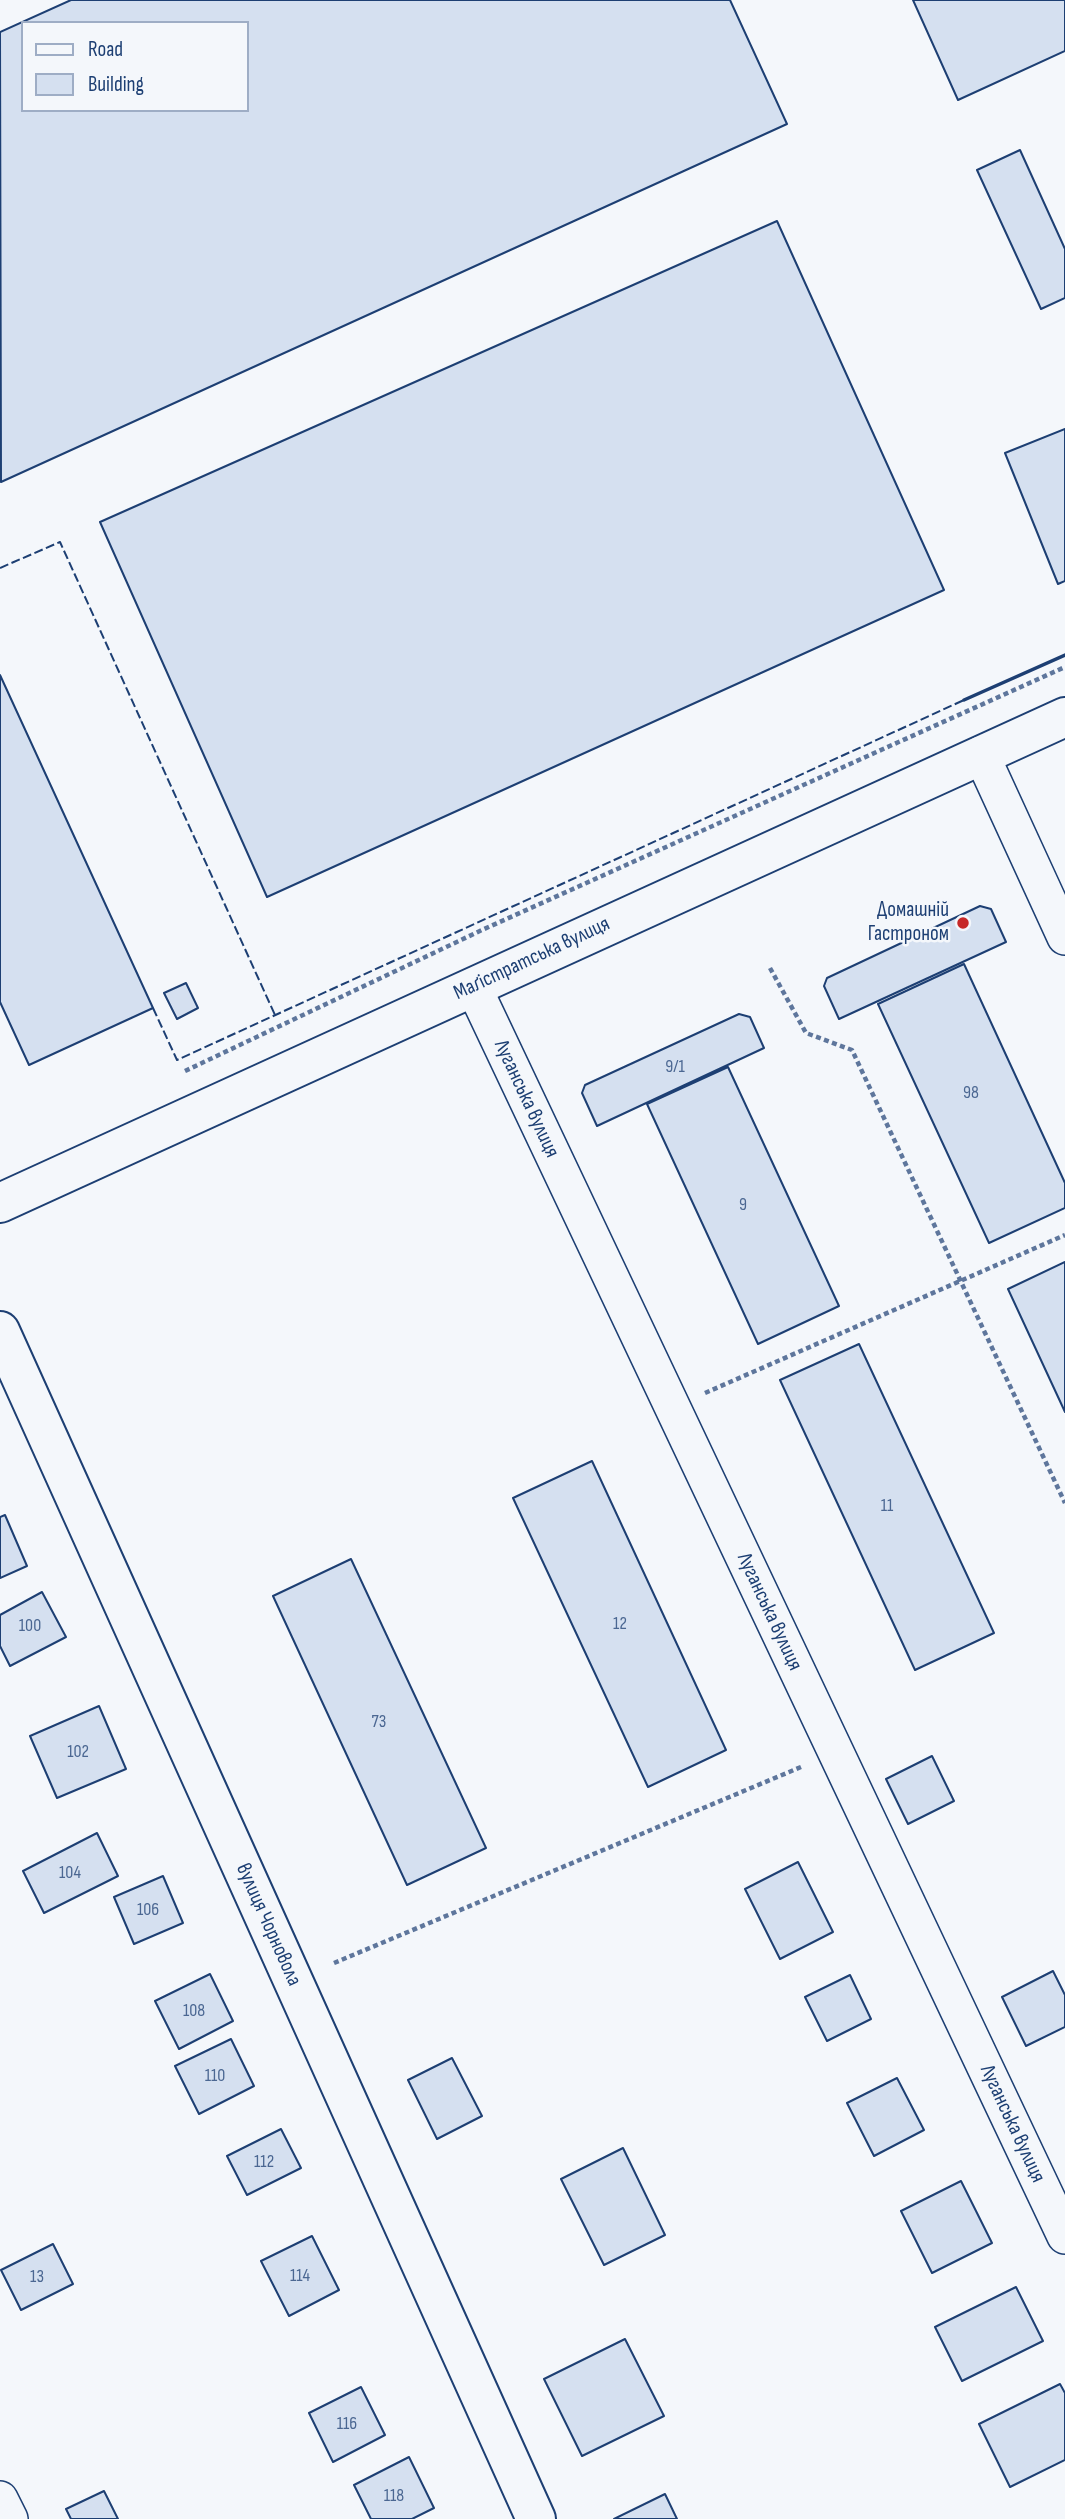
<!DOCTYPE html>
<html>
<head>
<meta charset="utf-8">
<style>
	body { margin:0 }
	#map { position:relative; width:1065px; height:2519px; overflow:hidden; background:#f4f7fb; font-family:"Sofia Sans Condensed",sans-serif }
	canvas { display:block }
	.legend { position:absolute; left:21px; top:21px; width:228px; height:91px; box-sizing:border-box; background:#f4f7fb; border:2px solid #9eadc5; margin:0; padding:9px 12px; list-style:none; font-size:21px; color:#1d3f73 }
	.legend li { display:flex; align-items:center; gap:14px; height:35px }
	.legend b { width:35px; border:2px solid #9eadc5 }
</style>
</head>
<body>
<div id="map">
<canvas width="1065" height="2519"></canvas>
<ul class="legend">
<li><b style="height:9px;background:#f4f7fb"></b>Road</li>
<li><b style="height:19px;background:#d5e0f0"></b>Building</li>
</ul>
</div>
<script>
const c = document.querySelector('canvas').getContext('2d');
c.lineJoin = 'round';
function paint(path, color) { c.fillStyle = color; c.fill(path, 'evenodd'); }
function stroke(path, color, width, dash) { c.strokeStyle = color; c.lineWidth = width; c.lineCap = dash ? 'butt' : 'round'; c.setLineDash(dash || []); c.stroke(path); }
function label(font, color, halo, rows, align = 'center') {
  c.font = font + ' "Sofia Sans Condensed",sans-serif'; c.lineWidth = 5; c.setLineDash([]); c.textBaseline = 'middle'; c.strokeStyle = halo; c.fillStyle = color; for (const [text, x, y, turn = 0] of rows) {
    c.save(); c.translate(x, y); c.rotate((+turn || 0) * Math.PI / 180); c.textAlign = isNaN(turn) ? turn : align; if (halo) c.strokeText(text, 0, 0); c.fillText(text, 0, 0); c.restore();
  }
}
const building = new Path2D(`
	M71 0H730L787 124 1 482 0 32ZM23 23H247V110H23Z
	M913 0H1065V51L958 100Z
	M1020 150 1065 249V298L1041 309 977 170Z
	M777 221 944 590 267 897 100 522Z
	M1065 429V581L1058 584 1005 453Z
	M0 675 153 1008 29 1065 0 1002Z
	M980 906 991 909 1006 942 839 1019 824 986 827 978Z
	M964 964 1065 1183V1208L989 1243 878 1004Z
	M186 983 198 1008 177 1019 164 993Z
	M739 1014 750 1017 764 1048 597 1126 582 1093 585 1085Z
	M728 1067 839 1306 758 1344 647 1104Z
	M1065 1262V1412L1008 1289Z
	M859 1344 994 1633 915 1670 780 1380Z
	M592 1461 726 1750 648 1787 513 1498Z
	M5 1515 27 1566 0 1578V1517Z
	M351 1559 486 1848 407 1885 273 1596Z
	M42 1592 66 1637 10 1666 0 1646V1615Z
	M99 1706 126 1769 57 1798 30 1736Z
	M932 1756 954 1801 908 1824 886 1779Z
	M97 1833 118 1876 44 1913 23 1871Z
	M798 1862 833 1932 780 1959 745 1889Z
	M163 1876 183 1923 134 1944 114 1897Z
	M1053 1971 1065 1995V2027L1026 2046 1002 1997Z
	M210 1974 233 2021 179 2049 155 2001Z
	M850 1975 871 2019 827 2041 805 1997Z
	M231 2039 254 2086 199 2114 175 2066Z
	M452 2058 482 2116 437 2139 408 2080Z
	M897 2078 924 2130 874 2156 847 2103Z
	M281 2129 301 2168 247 2195 227 2156Z
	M623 2148 665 2235 604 2265 561 2179Z
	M961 2181 992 2243 932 2273 901 2211Z
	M312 2236 339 2290 289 2316 261 2261Z
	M53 2244 73 2284 21 2310 1 2270Z
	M1016 2287 1043 2341 962 2381 935 2327Z
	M625 2339 664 2416 582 2456 544 2379Z
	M1060 2384 1065 2393V2460L1010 2487 979 2424Z
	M361 2387 385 2435 333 2462 309 2413Z
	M409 2457 434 2508 412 2519H371L354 2485Z
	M104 2491 118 2519H71L66 2509Z
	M665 2494 677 2519H614Z`);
const path = new Path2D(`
	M770 968 806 1033 852 1050 1065 1503
	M185 1071 482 930 1065 667
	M705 1393 1065 1235
	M334 1963 801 1767`);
const minor = new Path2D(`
	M981 754 1065 937
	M473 986 1065 2236
	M0 2499 10 2519`);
const tertiary = new Path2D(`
	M0 1203 1065 717`);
const secondary = new Path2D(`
	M0 1331 536 2519`);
const fence = new Path2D(`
	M0 568 60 542 275 1015
	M153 1008 177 1060 964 700`);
const wall = new Path2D(`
	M964 700 1065 655`);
const markers = [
	[963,923,7,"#c62828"]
];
const numberNames = [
	["9/1",675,1067],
	["98",971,1093],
	["9",743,1205],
	["11",887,1506],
	["12",620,1624],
	["100",30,1626],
	["73",379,1722],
	["102",78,1752],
	["104",70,1873],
	["106",148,1910],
	["108",194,2011],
	["110",215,2076],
	["112",264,2162],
	["114",300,2276],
	["13",37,2277],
	["116",347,2424],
	["118",394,2496]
];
const poiNames = [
	["Домашній",949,911],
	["Гастроном",949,935]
];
const streetNames = [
	["Маґістратська вулиця",532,959,-25],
	["Луганська вулиця",526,1099,65],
	["Луганська вулиця",769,1612,65],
	["вулиця Чорновола",268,1925,66],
	["Луганська вулиця",1012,2124,65]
];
paint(building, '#d5e0f0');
stroke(building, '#1d3f73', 2);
stroke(minor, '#1d3f73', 38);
stroke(tertiary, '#1d3f73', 42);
stroke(secondary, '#1d3f73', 42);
stroke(path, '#5e769c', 4.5, [5, 3.5]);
stroke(minor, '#f4f7fb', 35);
stroke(tertiary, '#f4f7fb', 38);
stroke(secondary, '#f4f7fb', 38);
stroke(fence, '#1d3f73', 2, [9, 3.5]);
stroke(wall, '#1d3f73', 3.5);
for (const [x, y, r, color] of markers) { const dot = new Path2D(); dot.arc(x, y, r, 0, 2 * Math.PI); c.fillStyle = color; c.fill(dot); stroke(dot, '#f4f7fb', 2.5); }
label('18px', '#4b6792', null, numberNames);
label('21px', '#1d3f73', '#f4f7fb', poiNames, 'right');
label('21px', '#1d3f73', '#f4f7fb', streetNames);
</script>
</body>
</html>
